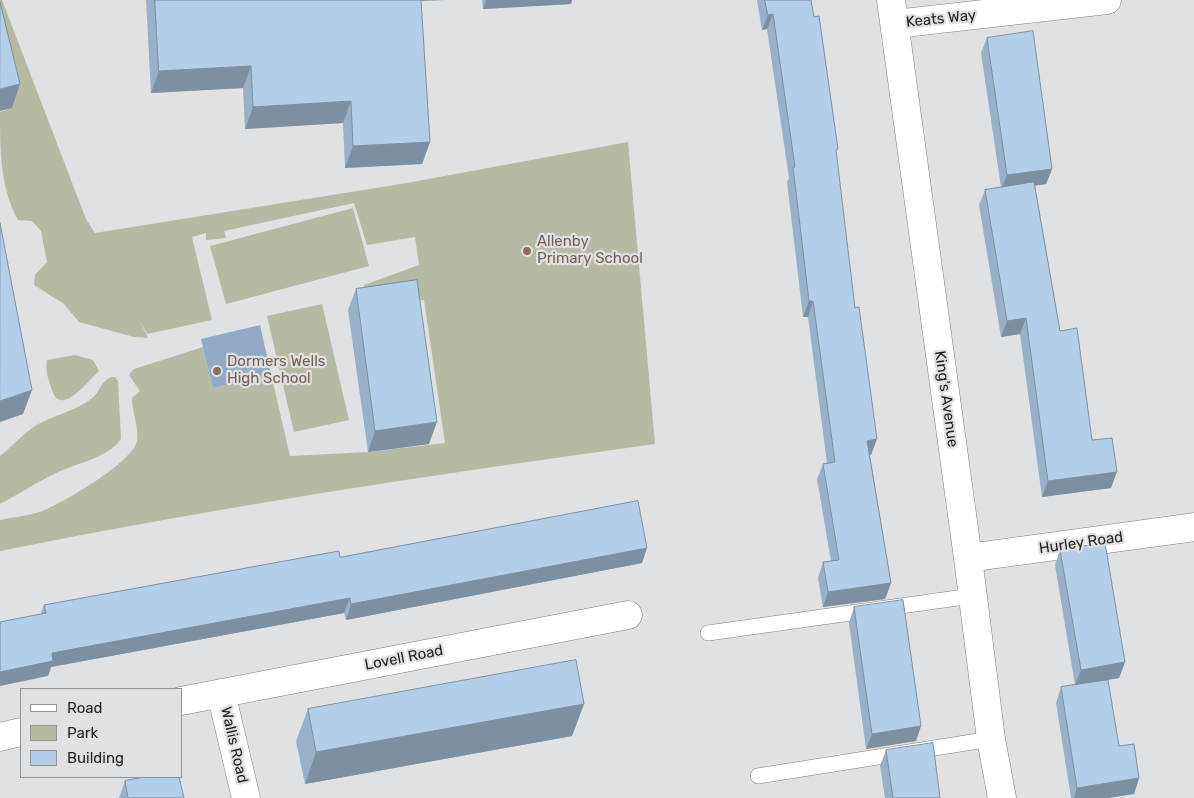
<!DOCTYPE html>
<html>
<head>
<meta charset="utf-8">
<style>
	body { margin:0 }
	#map { position:relative; width:1194px; height:798px; overflow:hidden; background:#dfe1e3; font-family:Rubik,sans-serif }
	canvas { display:block }
	.legend { position:absolute; left:20px; top:688px; width:162px; height:90px; box-sizing:border-box; background:#dfe1e3; border:1px solid #929395; margin:0; padding:6px 9px; list-style:none; font-size:15px; color:#1e1f1f }
	.legend li { display:flex; align-items:center; gap:10px; height:25px }
	.legend b { width:25px; border:1px solid #929395 }
</style>
</head>
<body>
<div id="map">
<canvas width="1194" height="798"></canvas>
<ul class="legend">
<li><b style="height:6px;background:#fff"></b>Road</li>
<li><b style="height:14px;background:#b7baa2"></b>Park</li>
<li><b style="height:14px;background:#b2cee8"></b>Building</li>
</ul>
</div>
<script>
const c = document.querySelector('canvas').getContext('2d');
c.lineJoin = 'round';
function paint(path, color) { c.fillStyle = color; c.fill(path, 'evenodd'); }
function stroke(path, color, width, dash) { c.strokeStyle = color; c.lineWidth = width; c.lineCap = dash ? 'butt' : 'round'; c.setLineDash(dash || []); c.stroke(path); }
function label(font, color, halo, rows, align = 'center') {
  c.font = font + ' Rubik,sans-serif'; c.lineWidth = 4.5; c.setLineDash([]); c.textBaseline = 'middle'; c.strokeStyle = halo; c.fillStyle = color; for (const [text, x, y, turn = 0] of rows) {
    c.save(); c.translate(x, y); c.rotate((+turn || 0) * Math.PI / 180); c.textAlign = isNaN(turn) ? turn : align; if (halo) c.strokeText(text, 0, 0); c.fillText(text, 0, 0); c.restore();
  }
}
const green = new Path2D(`
	M0 0H2L86 219 95 233 407 183 628 142 655 444C436 474 217 507 0 551V520C13 517 29 516 42 511 63 503 133 462 137 441 139 427 132 412 132 398L140 391 129 375 134 369 203 347 213 388 271 374 290 456 368 452 445 443 424 300 368 308 364 285 419 265 415 237 367 245 354 203 224 231 226 238 206 240V233L192 237 212 320 147 334 139 319 148 338 134 337 79 322 64 304 34 285 35 275 47 262 41 231 32 221 18 220C0 188 0 148 0 112L13 107 0 54Z
	M353 208 369 266 226 304 210 246Z
	M322 304 349 420 294 432 267 316Z
	M75 355 93 360 99 371C87 382 59 420 51 387 48 378 45 370 47 360Z
	M111 377H115L118 381 121 439C107 459 75 463 54 474 35 483 18 495 0 504V456C11 447 23 434 35 426 53 415 74 412 91 399 99 394 100 382 111 377Z`);
const water = new Path2D(`
	M260 325 271 374 213 388 201 339Z`);
const service = new Path2D(`
	M708 633 972 596
	M758 776 991 739`);
const minor = new Path2D(`
	M891 0 968 558 991 739 1002 798
	M895 24 1107 0
	M968 558 1194 527
	M221 693 246 798
	M181 701 628 615
	M0 737 21 732`);
const wall = new Path2D(`
	M146 0H444L421 1 430 142 422 164 345 168 343 123 245 129 243 88 151 93Z
	M482 0H572L571 4 483 9Z
	M757 0H811L836 155 871 455H870L891 583 885 599 823 607 818 578 823 562 831 561 817 479 823 464 827 463 808 317H803L787 182 789 178 767 29 762 30Z
	M987 38 1052 169 1046 184 1035 186 1060 331 1092 440 1111 488 1042 497 1020 334 1001 337 979 205 985 190 1001 187 981 53Z
	M356 289 429 444 368 452 348 310Z
	M1060 550 1125 662 1119 678 1102 681 1119 746 1139 778 1134 794 1108 798H1071L1056 703 1061 687 1075 685 1055 565Z
	M340 557 642 563 346 620 344 613 51 667 48 676 41 613 44 605Z
	M854 607 921 726 916 741 866 749 849 623Z
	M584 704 572 736 305 784 296 741 308 709Z
	M886 750 940 798H885L880 766Z
	M125 781 184 798H119Z`);
const shadedWall = new Path2D(`
	M413 0H444L412 1Z
	M486 0H572L571 4 483 9Z
	M773 14 767 29 762 30 768 15Z
	M251 66 243 88 151 93 159 71Z
	M20 84 12 108 0 111V89Z
	M351 101 343 123 245 129 253 107Z
	M430 142 422 164 345 168 353 146Z
	M1052 169 1046 184 1001 190 1007 175Z
	M809 301H813L808 317H803Z
	M1026 318 1020 334 1001 337 1007 321Z
	M32 390 23 414 0 422V401Z
	M437 422 429 444 368 452 375 431Z
	M877 439 871 455 862 456 867 441Z
	M1117 472 1111 488 1042 497 1048 481Z
	M647 548 642 563 346 620 351 604Z
	M891 583 885 599 823 607 828 592Z
	M350 598 344 613 51 667 48 676 0 686V672L52 653Z
	M1125 662 1119 678 1075 685 1081 670Z
	M584 704 572 736 305 784 316 752Z
	M921 726 916 741 866 749 872 734Z
	M1139 778 1134 794 1108 798H1074L1077 788Z`);
const building = new Path2D(`
	M155 0H421L430 142 353 146 351 101 253 107 251 66 159 71Z
	M765 0H811L814 17 819 16 838 149 836 150 855 308 859 307 877 439 867 441 891 583 828 592 823 562 839 560 823 464 835 462 813 301H809L793 167H795L773 14 768 15Z
	M0 2 20 84 0 89Z
	M1033 31 1052 169 1007 175 987 38Z
	M1034 182 1060 331 1077 328 1092 440 1112 438 1117 472 1048 481 1026 318 1007 321 985 190Z
	M0 223 32 390 0 401Z
	M417 280 437 422 375 431 356 289Z
	M638 501 647 548 351 604 350 598 52 653 53 661 0 672V622L46 613 44 605 339 551 340 557Z
	M1105 543 1125 662 1081 670 1060 550Z
	M903 600 921 726 872 734 854 607Z
	M576 660 584 704 316 752 308 709Z
	M1108 680 1119 746 1134 744 1139 778 1077 788 1061 687Z
	M933 743 940 798H893L886 750Z
	M145 777H179L184 798H128L125 781Z`);
const markers = [
	[527,251,5,"#8d6e63"],
	[217,371,5,"#8d6e63"]
];
const streetNames = [
	["Keats Way",941,19,-6],
	["King's Avenue",946,399,82],
	["Hurley Road",1081,543,-8],
	["Lovell Road",404,658,-11],
	["Wallis Road",234,745,77]
];
const educationNames = [
	["Allenby",537,242],
	["Primary School",537,259],
	["Dormers Wells",227,362],
	["High School",227,379]
];
paint(green, '#b7baa2');
paint(water, '#92aac5');
stroke(service, '#7c7e80', 16);
stroke(minor, '#7c7e80', 29);
stroke(service, '#fff', 15);
stroke(minor, '#fff', 28);
paint(wall, '#99b1c8');
paint(shadedWall, '#7d90a2');
paint(building, '#b2cee8');
stroke(building, '#7d90a2', 1);
for (const [x, y, r, color] of markers) { const dot = new Path2D(); dot.arc(x, y, r, 0, 2 * Math.PI); c.fillStyle = color; c.fill(dot); stroke(dot, '#dfe1e3', 2); }
label('15px', '#1e1f1f', '#dfe1e3', streetNames);
label('15px', '#785e54', '#dfe1e3', educationNames, 'left');
</script>
</body>
</html>
